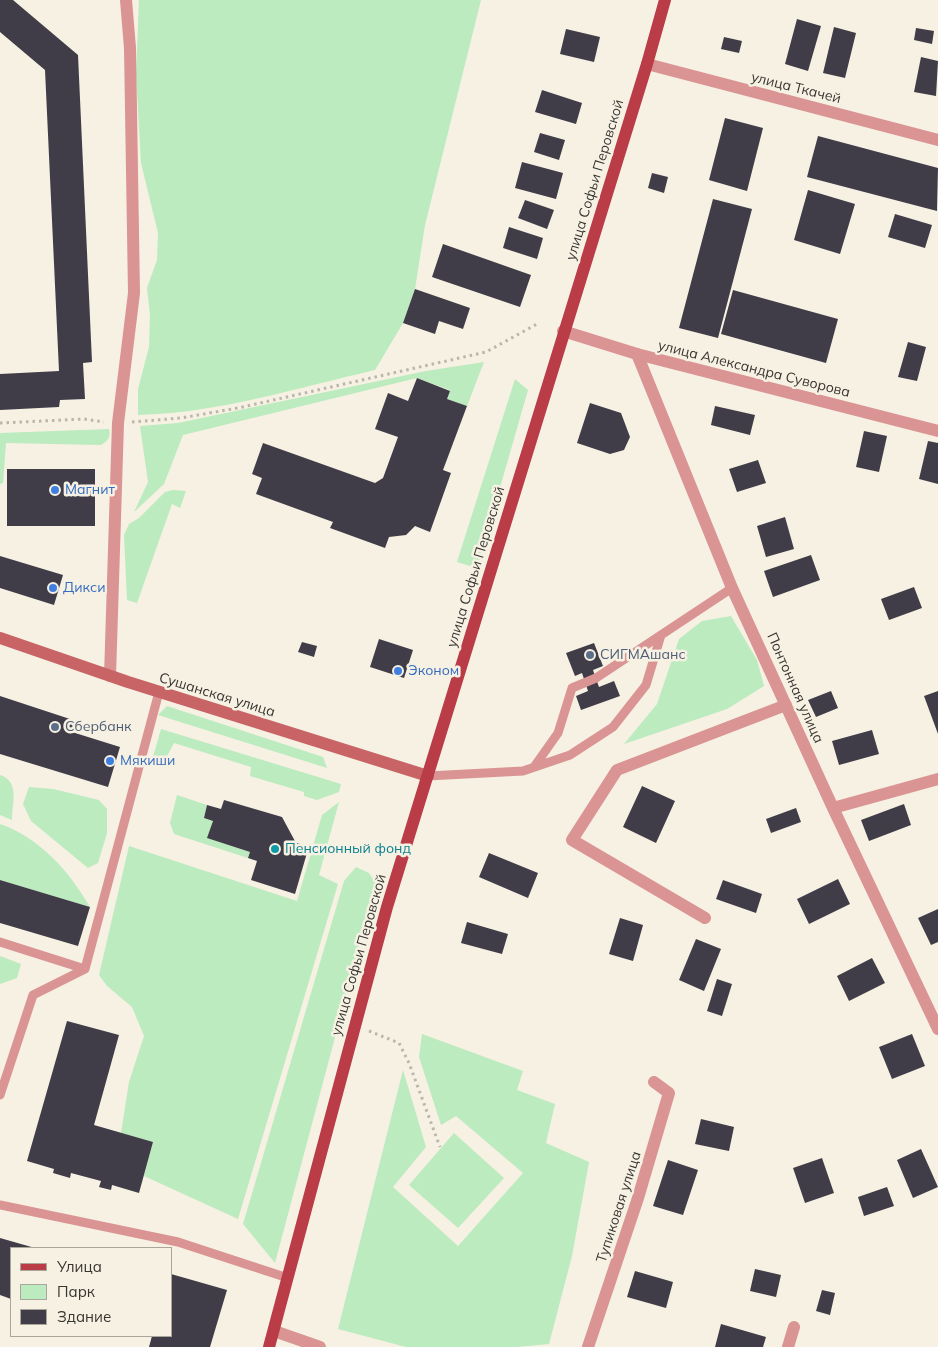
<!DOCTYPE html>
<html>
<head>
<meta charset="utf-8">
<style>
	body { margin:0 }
	#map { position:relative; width:938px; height:1347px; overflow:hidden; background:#f6f1e3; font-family:Mulish,sans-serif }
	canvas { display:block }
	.legend { position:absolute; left:10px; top:1247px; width:162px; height:90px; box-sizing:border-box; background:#f6f1e3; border:1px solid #aaa69b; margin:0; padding:6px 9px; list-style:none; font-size:15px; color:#373530 }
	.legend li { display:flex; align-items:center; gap:10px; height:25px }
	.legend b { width:25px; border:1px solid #aaa69b }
</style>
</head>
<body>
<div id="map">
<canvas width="938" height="1347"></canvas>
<ul class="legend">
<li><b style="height:6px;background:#b93c46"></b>Улица</li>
<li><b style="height:14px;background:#bbebbe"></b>Парк</li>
<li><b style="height:14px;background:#403d48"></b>Здание</li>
</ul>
</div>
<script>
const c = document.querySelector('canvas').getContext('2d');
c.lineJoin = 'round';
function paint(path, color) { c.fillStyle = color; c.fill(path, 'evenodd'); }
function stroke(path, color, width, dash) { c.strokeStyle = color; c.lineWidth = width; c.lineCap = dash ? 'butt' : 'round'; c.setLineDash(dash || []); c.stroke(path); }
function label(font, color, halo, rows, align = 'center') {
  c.font = font + ' Mulish,sans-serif'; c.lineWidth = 5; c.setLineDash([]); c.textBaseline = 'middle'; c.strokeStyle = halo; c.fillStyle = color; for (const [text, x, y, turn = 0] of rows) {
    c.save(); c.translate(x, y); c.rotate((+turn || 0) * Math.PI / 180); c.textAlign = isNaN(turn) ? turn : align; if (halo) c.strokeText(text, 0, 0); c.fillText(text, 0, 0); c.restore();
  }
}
const green = new Path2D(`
	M139 0H481L425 225 415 289 403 323 375 370C297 388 218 413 138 415V389L149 347 150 315 147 288 157 260 158 233 141 163 136 75Z
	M484 362 467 406 447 399 450 390 417 378 183 435 164 484 134 512 148 482 140 426 178 423 426 371Z
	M515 379 528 390 477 568 457 562Z
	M109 429C111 437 108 441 101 445L6 443 3 483 0 484V433Z
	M173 490 186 491 180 508 172 504 137 603 127 600 124 535 129 524 139 518 165 492Z
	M731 616 757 660 764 686 727 709 624 744 657 704 679 639 702 621Z
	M167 706 323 757 327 768 158 715Z
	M161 729 341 784 339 792 317 800 304 796V792L250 776 251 767 174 743 166 758 153 757Z
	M0 775C20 781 12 803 12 820L0 815Z
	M29 787 53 789 99 800 107 809V833L98 863 88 868 31 821 23 804Z
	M177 795 207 805 204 818 213 821 208 838 250 852 248 858 174 834 170 823Z
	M339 802 319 875 338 884 238 1219 144 1176 153 1142 121 1133 129 1082 144 1036 132 1007 107 986 99 975 129 846 297 901 322 815Z
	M0 824C40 838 69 871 90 907L0 880Z
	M356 867 369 873 376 883 275 1263 243 1224 344 881Z
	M0 956 21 964 17 978 0 984Z
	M422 1034 523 1071 517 1090 555 1104 546 1143 589 1162 572 1256 549 1344 517 1347H406L338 1329 403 1070 426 1147 393 1187 458 1246 523 1173 456 1116 441 1125 419 1057Z
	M454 1133 504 1178 458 1228 409 1185Z`);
const building = new Path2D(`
	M0 0H13L78 55 92 362 83 363 85 399 60 400 59 407 0 410V374L59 371 45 70 0 32Z
	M797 19 821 26 808 71 785 64Z
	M834 27 856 33 845 78 823 73Z
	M916 28 934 31 932 44 914 40Z
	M566 29 600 37 594 62 560 54Z
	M724 37 742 41 739 53 721 49Z
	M921 57 938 61 936 96 914 92Z
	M542 90 582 103 576 124 535 112Z
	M725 118 763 128 747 191 709 180Z
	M540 133 565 140 559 160 534 152Z
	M818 136 938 168 937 211 807 177Z
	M522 162 563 173 556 199 515 188Z
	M652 173 668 177 664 193 648 188Z
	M808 190 855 204 840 254 794 240Z
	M713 199 752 209 718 338 679 328Z
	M525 200 554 210 547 229 518 218Z
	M895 214 932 225 925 248 888 237Z
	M509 227 543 238 537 259 503 248Z
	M443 244 531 275 520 307 432 277Z
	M415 289 470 308 463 329 439 321 435 334 403 323Z
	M733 290 838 319 826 363 721 334Z
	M908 342 926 347 917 381 898 377Z
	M417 378 450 391 447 399 467 406 443 470 451 473 430 532 415 526 406 535 389 537 385 548 330 528 333 522 256 494 262 478 252 474 263 443 375 483 383 478 398 437 375 429 388 393 408 401Z
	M590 403 621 413 630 437 624 450 610 454 577 443Z
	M715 406 755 415 750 435 711 425Z
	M864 431 887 436 879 472 856 467Z
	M928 441 938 443V484L919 479Z
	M758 460 766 483 737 492 729 469Z
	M7 469H95V526H7Z
	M785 517 794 549 766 557 757 526Z
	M811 555 820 580 773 597 764 571Z
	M0 556 63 575 54 605 0 588Z
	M914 587 922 608 889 620 881 599Z
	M379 639 413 650 404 678 370 667Z
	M302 642 317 646 314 657 298 652Z
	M594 643 603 666 593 670 599 687 614 681 620 696 581 710 576 696 588 691 582 673 575 676 566 653Z
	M831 691 838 708 816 717 808 700Z
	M938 691V734L924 696Z
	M0 696 76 721 72 732 120 747 108 787 0 754Z
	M872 730 879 754 839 765 832 741Z
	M642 786 675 801 656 843 623 827Z
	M224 800 282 817 296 843 309 846 295 894 251 880 257 861 248 858 250 852 207 838 213 821 204 818 207 805 221 809Z
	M904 804 911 825 869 841 861 820Z
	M796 808 801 822 771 833 766 819Z
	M489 853 538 873 528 898 479 877Z
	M838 879 850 904 809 924 797 899Z
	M0 880 90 907 78 946 0 923Z
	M723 880 762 894 756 913 716 899Z
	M938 909V942L931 945 918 918Z
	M620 918 643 925 633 961 609 954Z
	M467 922 508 934 502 954 461 943Z
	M696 939 721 949 704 991 679 980Z
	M872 958 885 983 849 1001 837 976Z
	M717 979 732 984 722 1016 707 1011Z
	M67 1021 119 1035 94 1125 153 1142 139 1193 112 1185 111 1190 99 1187 101 1181 71 1173 70 1178 53 1173 54 1169 27 1161Z
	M912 1034 925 1066 892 1079 879 1047Z
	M701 1119 734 1127 729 1151 695 1144Z
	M921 1149 938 1187 913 1198 897 1160Z
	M822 1158 834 1193 805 1203 793 1168Z
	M668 1160 698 1170 683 1215 653 1206Z
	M887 1187 894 1206 864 1216 858 1197Z
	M0 1238 35 1248H11V1299L0 1295Z
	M755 1269 781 1275 776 1297 750 1291Z
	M635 1271 673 1282 666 1308 627 1297Z
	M171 1274 227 1290 210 1347H149L152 1336H171Z
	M822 1290 835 1293 830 1315 816 1311Z
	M721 1324 766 1337 763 1347H715Z`);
const path = new Path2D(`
	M132 422 181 418 238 408 486 352 537 324
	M0 423 84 419 104 422
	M369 1031 399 1043 409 1063 440 1147`);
const service = new Path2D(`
	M534 767 558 733 572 688 596 678 661 635
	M428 776 523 771 570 755 613 727 646 685 661 635 732 588
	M0 942 85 969
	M0 1095 33 995 85 969 159 692
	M0 1205 178 1242 288 1278`);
const minor = new Path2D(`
	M647 64 938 140
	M637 354 732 588 833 808 938 1029
	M833 808 938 779
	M705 918 572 840 617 770 786 705
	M274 1331 320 1347
	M588 1347 638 1198 669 1093 654 1082
	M788 1347 794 1327`);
const tertiary = new Path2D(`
	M563 331 637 354 938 431
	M110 676 118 423 134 293 130 48 126 0`);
const secondary = new Path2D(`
	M0 638 128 682 428 776`);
const primary = new Path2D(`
	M269 1347 387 907 647 64 665 0`);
const markers = [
	[55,490,5,"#3f7fe0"],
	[53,588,5,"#3f7fe0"],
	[590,655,5,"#5c6f8a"],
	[398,671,5,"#3f7fe0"],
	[55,727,5,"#5c6f8a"],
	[110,761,5,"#3f7fe0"],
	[275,849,5,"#0f9aa8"]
];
const streetNames = [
	["улица Ткачей",796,88,14],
	["улица Софьи Перовской",595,180,-73],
	["улица Александра Суворова",754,369,14],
	["улица Софьи Перовской",476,567,-73],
	["Понтонная улица",795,688,66],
	["Сушанская улица",217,695,17],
	["улица Софьи Перовской",359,955,-74],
	["Тупиковая улица",619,1207,-72]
];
const shopNames = [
	["Магнит",65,490],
	["Дикси",63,588],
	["Эконом",408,671],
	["Мякиши",120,761]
];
const serviceNames = [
	["СИГМАшанс",600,655],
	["Сбербанк",65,727]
];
const cultureNames = [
	["Пенсионный фонд",285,849]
];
paint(green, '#bbebbe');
paint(building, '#403d48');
stroke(path, '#bab6ab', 3, [2.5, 4]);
stroke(service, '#da9493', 9);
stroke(minor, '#da9493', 12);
stroke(tertiary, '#da9493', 12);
stroke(secondary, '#c86466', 12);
stroke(primary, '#b93c46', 12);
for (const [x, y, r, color] of markers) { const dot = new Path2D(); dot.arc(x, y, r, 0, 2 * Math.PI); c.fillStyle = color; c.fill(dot); stroke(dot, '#f6f1e3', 2); }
label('14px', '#373530', '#f6f1e3', streetNames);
label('14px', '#366cbe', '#f6f1e3', shopNames, 'left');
label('14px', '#4e5e75', '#f6f1e3', serviceNames, 'left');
label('14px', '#0d838f', '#f6f1e3', cultureNames, 'left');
</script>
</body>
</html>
